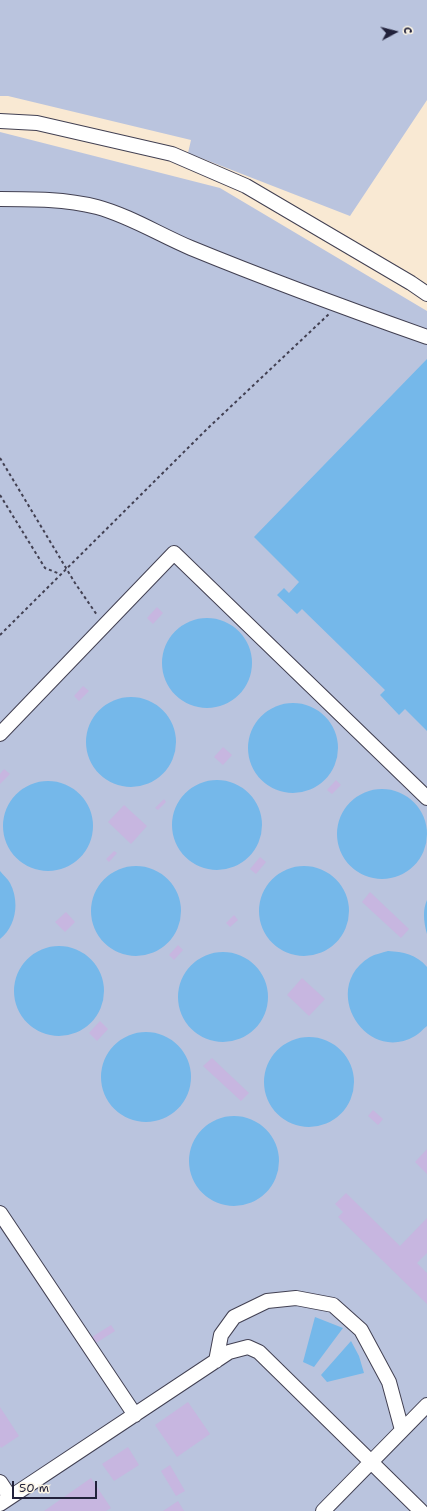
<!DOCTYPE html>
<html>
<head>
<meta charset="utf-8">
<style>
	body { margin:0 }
	#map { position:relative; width:427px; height:1511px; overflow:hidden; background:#f9e9d3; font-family:"Shantell Sans",sans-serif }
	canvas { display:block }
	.north { position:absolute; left:375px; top:12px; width:40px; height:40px; -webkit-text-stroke:3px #fcf5e5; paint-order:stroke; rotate:83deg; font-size:11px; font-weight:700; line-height:16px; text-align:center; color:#22223b }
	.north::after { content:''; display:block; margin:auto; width:14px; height:18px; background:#22223b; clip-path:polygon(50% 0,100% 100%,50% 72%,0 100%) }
	.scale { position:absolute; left:12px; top:1481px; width:85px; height:18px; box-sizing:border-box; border:2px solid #22223b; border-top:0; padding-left:5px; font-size:12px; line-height:14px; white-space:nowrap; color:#22223b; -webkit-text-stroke:3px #fcf5e5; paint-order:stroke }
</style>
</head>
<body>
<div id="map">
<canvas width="427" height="1511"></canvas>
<div class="north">С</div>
<div class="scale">50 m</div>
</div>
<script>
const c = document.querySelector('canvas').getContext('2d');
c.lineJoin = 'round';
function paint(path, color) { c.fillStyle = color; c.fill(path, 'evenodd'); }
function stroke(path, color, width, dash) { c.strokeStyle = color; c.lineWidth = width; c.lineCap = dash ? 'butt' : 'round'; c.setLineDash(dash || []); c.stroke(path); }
const industrial = new Path2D(`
	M0 0H427V100L350 216 188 153 191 140 8 96H0Z
	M0 132 220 188 427 311V1511H0Z`);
const water = new Path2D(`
	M427 359V731L405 709 399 715 380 695 385 690 302 609 297 614 277 595 284 588 289 593 299 582 254 537Z
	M162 663a45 45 0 1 1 90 0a45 45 0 1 1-90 0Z
	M86 742a45 45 0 1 1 90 0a45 45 0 1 1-90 0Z
	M248 748a45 45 0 1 1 90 0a45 45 0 1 1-90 0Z
	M172 825a45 45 0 1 1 90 0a45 45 0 1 1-90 0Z
	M3 826a45 45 0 1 1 90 0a45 45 0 1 1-90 0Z
	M337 834a45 45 0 1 1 90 0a45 45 0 1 1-90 0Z
	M259 911a45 45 0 1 1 90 0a45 45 0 1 1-90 0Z
	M91 911a45 45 0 1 1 90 0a45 45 0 1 1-90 0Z
	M0 871C3 875 8 879 10 883 20 902 16 926 0 939Z
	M427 900V934C424 923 422 911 427 900Z
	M14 991a45 45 0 1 1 90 0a45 45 0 1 1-90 0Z
	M388 951C403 952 416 954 427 967V1026C423 1029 419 1034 415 1036 365 1065 319 988 370 957 375 954 382 953 388 951Z
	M178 997a45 45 0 1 1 90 0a45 45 0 1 1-90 0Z
	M101 1077a45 45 0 1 1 90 0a45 45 0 1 1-90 0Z
	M264 1082a45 45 0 1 1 90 0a45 45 0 1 1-90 0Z
	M189 1161a45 45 0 1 1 90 0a45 45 0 1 1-90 0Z
	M315 1317 343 1328 314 1367 303 1362Z
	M351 1341 359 1356 364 1373 327 1382 321 1375Z`);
const building = new Path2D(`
	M157 607 163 613 153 624 147 618Z
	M83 686 89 691 79 701 74 696Z
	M223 747 232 755 223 765 214 757Z
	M4 769 10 774 0 784V774Z
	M336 780 341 785 332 794 327 790Z
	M164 799 166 802 158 810 155 808Z
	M124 805 147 826 131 844 108 822Z
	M114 851 117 853 109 862 106 859Z
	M260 857 266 862 256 874 250 869Z
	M370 892 409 929 401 938 362 902Z
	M66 912 75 922 65 932 55 922Z
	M234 915 238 920 230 927 226 923Z
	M178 945 183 950 174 960 169 955Z
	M302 978 325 999 309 1016 287 995Z
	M100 1021 108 1029 97 1041 89 1033Z
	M212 1058 249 1093 241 1101 203 1066Z
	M373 1110 383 1119 378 1125 368 1116Z
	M427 1149V1174L415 1162Z
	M346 1193 400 1246 427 1218V1253L417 1263 427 1273V1304L338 1217 343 1212 335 1204Z
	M111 1325 115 1331 96 1343 92 1337Z
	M188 1402 210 1434 177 1457 155 1425Z
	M0 1407 19 1436 1 1448 0 1446Z
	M128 1447 139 1465 114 1481 102 1464Z
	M170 1465 185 1491 176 1496 161 1471Z
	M91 1478 111 1508 106 1511H44Z
	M178 1501 184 1511H163Z`);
const path = new Path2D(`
	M0 458 75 583 97 615
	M0 495 45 568 60 574
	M0 635 207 429 329 314`);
const minor = new Path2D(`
	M0 121 37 123 172 154 246 186 411 283 427 294
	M0 199C32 199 66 199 97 207 130 216 160 235 191 248 269 280 348 309 427 337
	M0 734 174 553 427 798
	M0 1213 135 1415
	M216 1361 221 1335 234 1317 267 1301 296 1298 333 1305 361 1330 389 1382 402 1430
	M0 1482 10 1497
	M0 1504 229 1352 248 1347 259 1352 421 1511
	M323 1511 427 1405`);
paint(industrial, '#bac4de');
paint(water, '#75b8ea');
paint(building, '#c7b6e0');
stroke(minor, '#424052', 16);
stroke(path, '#424052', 2, [3, 3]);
stroke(minor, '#fff', 14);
</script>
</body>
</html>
